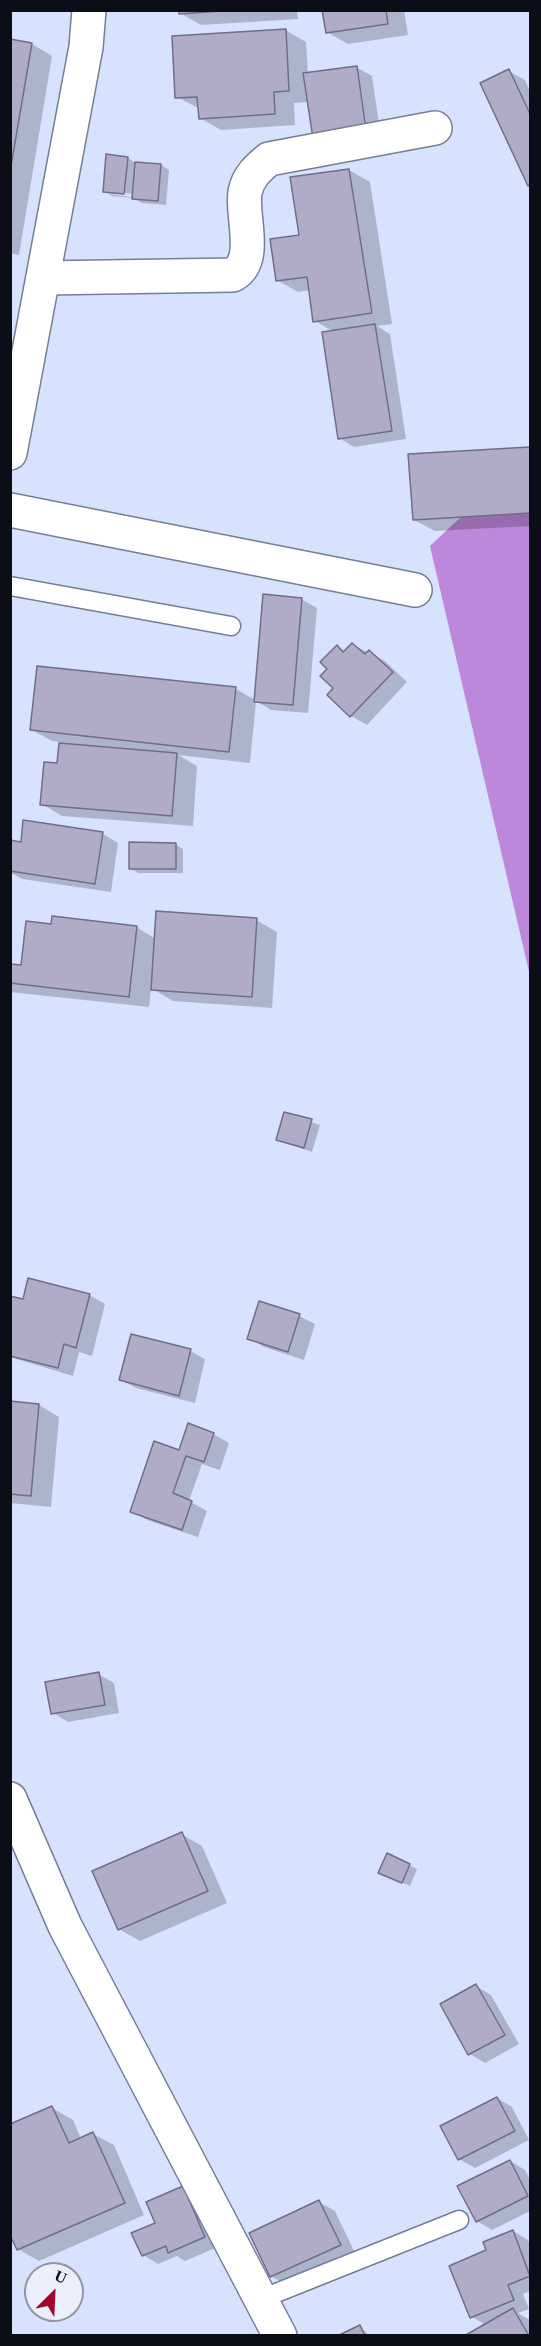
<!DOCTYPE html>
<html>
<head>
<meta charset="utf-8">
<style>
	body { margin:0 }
	#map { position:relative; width:541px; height:2346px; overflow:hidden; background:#d7e2fe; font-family:"Times New Roman",serif }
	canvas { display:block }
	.frame { position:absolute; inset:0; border:12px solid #0b0e17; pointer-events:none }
	.north { position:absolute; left:24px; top:2262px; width:60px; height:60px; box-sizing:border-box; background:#ebeffb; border:2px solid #9195a0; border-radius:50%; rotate:24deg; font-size:16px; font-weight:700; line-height:24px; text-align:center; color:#0b0e17 }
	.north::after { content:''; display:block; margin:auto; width:21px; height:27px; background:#a3052d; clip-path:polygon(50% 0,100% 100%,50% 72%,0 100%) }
</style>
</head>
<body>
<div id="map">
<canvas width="541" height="2346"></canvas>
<div class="frame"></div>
<div class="north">U</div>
</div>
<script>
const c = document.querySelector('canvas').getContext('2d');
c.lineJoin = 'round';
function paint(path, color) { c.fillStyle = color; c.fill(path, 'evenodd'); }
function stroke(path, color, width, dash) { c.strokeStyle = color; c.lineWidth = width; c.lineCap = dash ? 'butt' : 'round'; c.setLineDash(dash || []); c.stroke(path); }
const forest = new Path2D(`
	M530 452V976L430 546Z`);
const shadow = new Path2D(`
	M180 10H297L298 19 201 25 180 13Z
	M324 10H404L408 35 348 44 327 32Z
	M285 30 306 42 308 74 356 67 372 76 382 145 309 102 294 103 295 125 221 130 200 118V109L177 97Z
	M10 40 32 44 52 56 19 255 10 253Z
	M509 71 525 80 530 92V185Z
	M128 158 137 164 161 165 169 170 166 205 142 203 133 198 112 196 104 191ZM110 191 132 194 131 197 110 194Z
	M349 170 370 182 392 324 377 326 390 334 406 439 354 447 339 438 334 332 315 321 310 290 298 292 277 280 300 236 292 178Z
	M530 449V526L435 531 414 520 410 456Z
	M301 599 317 608 308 713 271 710 256 701 250 763 178 755 197 766 193 826 62 816 42 804 58 764 60 742 52 741 32 730 236 689 255 700Z
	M353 645 385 661 407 682 367 725 351 716 329 695 336 688 329 669 337 647 346 652Z
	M103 834 118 843 111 892 22 879 10 872V847Z
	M175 844 183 849V873H138L130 868Z
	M256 920 277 932 272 1008 173 1001 151 988 149 1007 10 992V965L22 967 52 926 136 927 156 939Z
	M285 1113 320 1125 312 1152 278 1140Z
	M89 1295 105 1304 92 1356 79 1352 73 1376 10 1357V1298L24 1301Z
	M299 1316 315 1324 304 1360 264 1347 249 1338Z
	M190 1351 205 1359 195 1403 136 1388 121 1380Z
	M10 1402 39 1405 59 1417 51 1507 10 1503Z
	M213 1434 229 1443 220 1470 202 1464 189 1501 207 1511 198 1537 147 1520 132 1511 180 1452Z
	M98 1674 114 1683 119 1713 68 1722 53 1713Z
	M181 1834 202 1846 227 1903 140 1941 119 1929Z
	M409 1865 417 1869 410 1886 388 1876Z
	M476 1986 491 1995 519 2044 485 2063 470 2054Z
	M497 2098 512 2107 529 2140 475 2168 459 2159Z
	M52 2108 73 2120 81 2139 93 2134 114 2145 144 2215 39 2261 18 2249Z
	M510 2161 525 2170 530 2180V2211L492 2230 477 2221Z
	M183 2188 198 2197 220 2246 185 2261 177 2256 158 2264 143 2255 157 2224Z
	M319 2202 335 2211 355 2253 286 2285 271 2276Z
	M513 2231 528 2240 530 2246V2291L523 2294 529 2309 518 2313 530 2320V2336H467L486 2325 472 2317 488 2251Z
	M360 2327 370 2336H341Z`);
const building = new Path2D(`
	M179 10H236L179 14Z
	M322 10H386L388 24 326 33Z
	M286 29 289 91 274 92 275 114 199 119 197 97 175 98 172 36Z
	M10 39 32 43 10 172Z
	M357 66 367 137 314 145 303 73Z
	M509 69 530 114V184L528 186 480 83Z
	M106 154 128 157 124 194 103 192Z
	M135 162 161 164 158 201 132 199Z
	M349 169 372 313 313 322 307 277 276 281 270 239 299 235 290 177Z
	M375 324 392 431 338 439 322 332Z
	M530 447V513L413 520 408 454Z
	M263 594 302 598 293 705 254 702Z
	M352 643 365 654 369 650 393 672 350 717 327 695 333 688 320 676 327 669 320 662 337 645 343 652Z
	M37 666 236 687 229 752 30 730Z
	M59 743 177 753 172 816 40 805 44 762 57 763Z
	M23 820 103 832 95 884 10 871V840L21 842Z
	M129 842 176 843V869H129Z
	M156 911 257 918 252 997 151 990Z
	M52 916 137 926 129 997 10 983V964L21 965 26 921 51 924Z
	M284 1112 312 1119 304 1148 276 1140Z
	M28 1278 90 1294 76 1348 64 1344 58 1368 10 1356V1296L23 1299Z
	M259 1301 300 1314 288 1352 247 1339Z
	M131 1334 191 1349 179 1396 119 1380Z
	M10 1401 39 1404 31 1496 10 1494Z
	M188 1423 214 1433 204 1462 186 1456 173 1493 192 1501 182 1530 130 1512 154 1441 179 1450Z
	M99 1672 105 1705 51 1714 45 1682Z
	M182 1832 208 1891 118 1930 92 1871Z
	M387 1853 410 1864 402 1883 378 1873Z
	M476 1984 505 2035 468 2055 440 2004Z
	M497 2097 515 2131 458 2160 440 2126Z
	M52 2106 69 2143 93 2132 125 2203 17 2250 10 2235V2124Z
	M510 2160 528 2196 476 2222 457 2186Z
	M183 2186 205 2237 168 2253 166 2246 142 2256 131 2233 155 2223 146 2202Z
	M319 2200 341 2245 270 2277 249 2233Z
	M513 2230 530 2276 508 2285 514 2300 470 2318 449 2266 486 2250 483 2242Z
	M513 2308 529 2336H464Z
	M360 2325 365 2336H337Z`);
const lane = new Path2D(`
	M10 586 231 626
	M261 2299 459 2220`);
const street = new Path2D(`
	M43 278 233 275C259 260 241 217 245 192 248 177 258 168 269 159L435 128
	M10 510 415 590`);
const secondary = new Path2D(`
	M10 453 86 47 89 10
	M10 1799 65 1926 280 2336`);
paint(forest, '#bd88db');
paint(shadow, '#0003');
paint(building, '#b0acc8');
stroke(building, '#706d87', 1.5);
stroke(lane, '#757e98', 21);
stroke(street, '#757e98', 36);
stroke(secondary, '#757e98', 36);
stroke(lane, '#fff', 18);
stroke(street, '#fff', 33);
stroke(secondary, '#fff', 33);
</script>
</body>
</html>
